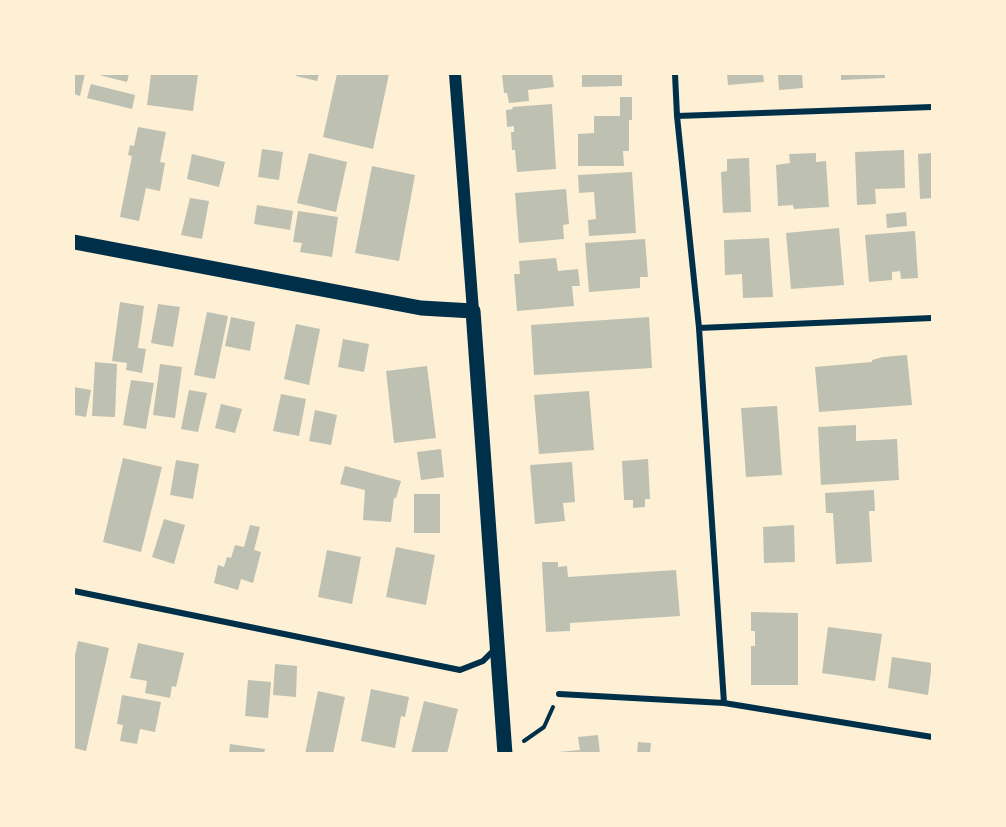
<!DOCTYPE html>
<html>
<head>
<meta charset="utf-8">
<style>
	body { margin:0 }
	#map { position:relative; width:1006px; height:827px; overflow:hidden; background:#fdf0d5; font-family:Jost,sans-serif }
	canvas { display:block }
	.frame { position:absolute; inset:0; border:75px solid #fdf0d5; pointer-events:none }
</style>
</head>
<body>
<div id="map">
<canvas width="1006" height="827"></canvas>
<div class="frame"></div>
</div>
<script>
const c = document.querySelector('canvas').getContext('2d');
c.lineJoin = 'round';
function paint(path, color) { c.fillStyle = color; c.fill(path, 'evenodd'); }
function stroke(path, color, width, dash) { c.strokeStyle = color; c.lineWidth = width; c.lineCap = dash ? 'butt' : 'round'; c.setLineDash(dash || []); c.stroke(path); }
const building = new Path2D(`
	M74 74H85L80 96 74 94Z
	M95 74H129L127 82Z
	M151 74H198L193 111 147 105Z
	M297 74H319L317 81 296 76Z
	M337 74H389L373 149 323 137Z
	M502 74H552L554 87 528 90 529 101 509 103 507 93H504Z
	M582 74H622V86L582 87Z
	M727 74H763L764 82 728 85Z
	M778 74H802L803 88 779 90Z
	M841 74H885V78L841 80Z
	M91 84 135 95 132 109 87 98Z
	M620 97H632V120H629V151H623L624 166H578V134L594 133V116H620Z
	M552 104 556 169 517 172 515 150H512L511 132H514V126L507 127 506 110 513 109 512 107Z
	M138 127 166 132 160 162 165 163 160 191 146 188 139 221 120 217 132 156 128 155 130 145 134 146Z
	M262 149 283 152 279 180 258 177Z
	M904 150 905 188 875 189 876 204 857 205 855 152Z
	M309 153 347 162 336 212 297 203Z
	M816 153V162L826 161 829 207 794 209 793 205 778 206 776 165 790 163 789 154Z
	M932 153V198L920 199 918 154Z
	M192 154 225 162 219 187 187 179Z
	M749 158 751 212 723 213 721 172 727 171V159Z
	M372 166 415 175 399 261 355 253Z
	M632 172 636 233 589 236 588 220 596 219 594 192 579 193 578 175Z
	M566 189 569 224 563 225 564 239 519 243 515 193Z
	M190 198 209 201 202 239 181 235Z
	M257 205 293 211 290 230 254 224Z
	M298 211 338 217 332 257 300 252 302 243 293 242Z
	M906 212 907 226 887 228 886 214Z
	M839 228 844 285 791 289 786 233Z
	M915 231 918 278 901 279 900 271 892 272V280L869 282 865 235Z
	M769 238 773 297 743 298 742 274 725 275 724 240Z
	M645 239 648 277H640V288L589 292 585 243Z
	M556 258 558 271 578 269 580 286H572L574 306 517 311 514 274H520L519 261Z
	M120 302 144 306 138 348 146 349 142 373 126 370 127 363 112 361Z
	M158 304 180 307 173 347 151 343Z
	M207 312 228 316 215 379 194 375Z
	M231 317 255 322 250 351 225 346Z
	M649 317 652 368 534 375 531 325Z
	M296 324 320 329 309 385 284 379Z
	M343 339 369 344 364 372 338 367Z
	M907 355 912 405 819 412 815 367 872 362V360L883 357Z
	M95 362 117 364 115 417 92 416Z
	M160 364 182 367 175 418 153 415Z
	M427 366 436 438 394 443 386 371Z
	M131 380 154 383 146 429 123 425Z
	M74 387 91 390 86 417 74 415Z
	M189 390 207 393 198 432 181 429Z
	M589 391 594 450 539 454 534 395Z
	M281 394 306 399 299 436 273 431Z
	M221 404 242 409 235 433 215 428Z
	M777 406 782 475 746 477 741 408Z
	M315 410 337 415 331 445 309 441Z
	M856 425V441L897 439 899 480 821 485 818 427Z
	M441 449 444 477 421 480 417 452Z
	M123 458 162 467 141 552 103 542Z
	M648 459 650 499H645V507L633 508V500H624L622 461Z
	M176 460 199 464 193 499 170 495Z
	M572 462 575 502 563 503 565 521 535 524 530 465Z
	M345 466 401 481 396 498H394L391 522 363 520 365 490 340 484Z
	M874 490 875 511H869L872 562 836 564 833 513H826L825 493Z
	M414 494H440V533H414Z
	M164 519 185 525 174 564 152 557Z
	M250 525 260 527 254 550 261 552 253 583 241 579 238 590 214 583 218 565 224 567 227 557 231 558 235 545 244 547Z
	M794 525 795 562 764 563 763 527Z
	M396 547 435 555 426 605 386 597Z
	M327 550 361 557 352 604 318 597Z
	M542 562H558V567L567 566 568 577 676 570 680 616 570 623V631L546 632Z
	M751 612 798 613V685H751V646H755V631H751Z
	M828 627 882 634 875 681 822 673Z
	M78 641 109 648 86 751 74 748V660Z
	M138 643 184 653 176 687 172 686 170 698 145 693 147 681 130 678Z
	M892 657 932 663 928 695 888 688Z
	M275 664 297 666 296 697 273 695Z
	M248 680 271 682 268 718 245 716Z
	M371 689 409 697 405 717 401 716 395 748 361 741Z
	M318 691 345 697 333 754H305Z
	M122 695 161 702 155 732 140 729 137 744 120 741 123 725 117 724Z
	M424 701 458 709 447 754H411Z
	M598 735 600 754H559L558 752 580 750 578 737Z
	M638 742 651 743 650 754H637Z
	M230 744 265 749 264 754H229Z`);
const path = new Path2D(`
	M524 741 544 727 553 707`);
const minor = new Path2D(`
	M675 74 677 116 699 328 724 703
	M677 116 932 107
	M699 328 932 318
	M74 591 460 670 483 661 496 648
	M559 694 724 703 932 737`);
const secondary = new Path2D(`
	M455 74 473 311`);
const primary = new Path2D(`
	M74 242 421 308 473 311 505 754`);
paint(building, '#bec0b2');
stroke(path, '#003049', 4);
stroke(minor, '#003049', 6);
stroke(secondary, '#003049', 12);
stroke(primary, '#003049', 15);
</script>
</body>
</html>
